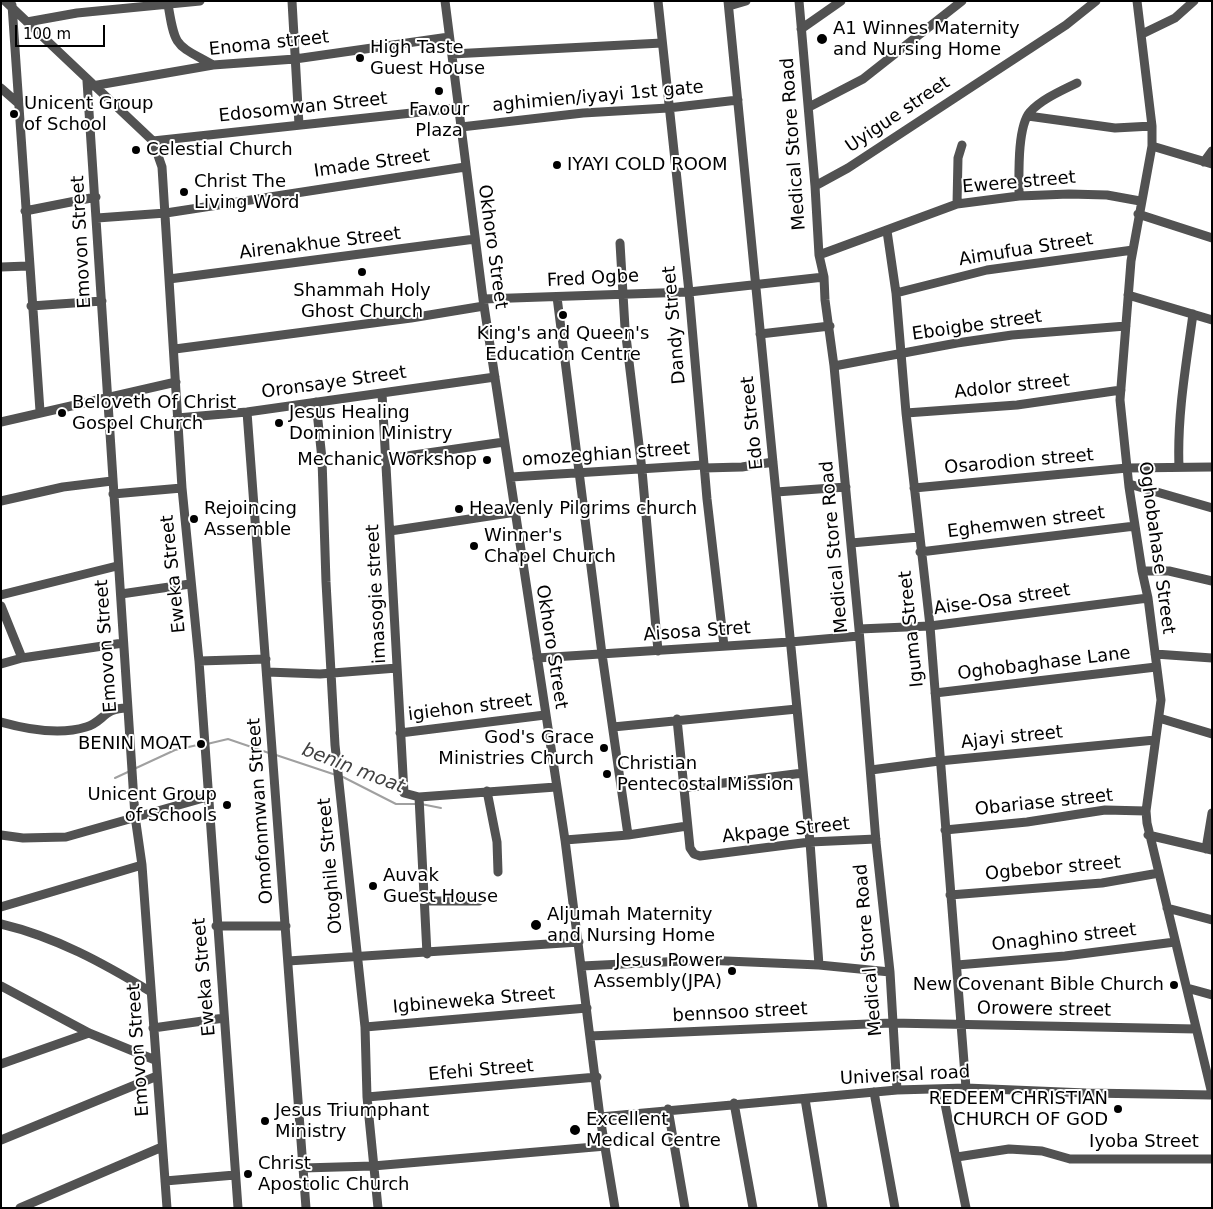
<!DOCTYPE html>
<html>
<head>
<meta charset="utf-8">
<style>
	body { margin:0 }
	#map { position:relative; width:1213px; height:1209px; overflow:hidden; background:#fff; font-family:"DejaVu Sans",sans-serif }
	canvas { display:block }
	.frame { position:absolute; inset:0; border:2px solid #000; pointer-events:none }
	.scale { position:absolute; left:15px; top:25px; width:90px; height:22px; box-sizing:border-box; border:2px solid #000; border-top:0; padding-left:6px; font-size:15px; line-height:18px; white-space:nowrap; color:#000; -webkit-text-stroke:4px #fff; paint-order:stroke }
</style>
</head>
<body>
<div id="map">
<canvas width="1213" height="1209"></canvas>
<div class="frame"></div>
<div class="scale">100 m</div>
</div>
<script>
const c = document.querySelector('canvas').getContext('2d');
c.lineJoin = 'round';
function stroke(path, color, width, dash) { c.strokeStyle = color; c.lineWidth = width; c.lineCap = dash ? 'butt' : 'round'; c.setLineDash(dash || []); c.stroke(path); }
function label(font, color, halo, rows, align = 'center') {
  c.font = font + ' "DejaVu Sans",sans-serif'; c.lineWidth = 4; c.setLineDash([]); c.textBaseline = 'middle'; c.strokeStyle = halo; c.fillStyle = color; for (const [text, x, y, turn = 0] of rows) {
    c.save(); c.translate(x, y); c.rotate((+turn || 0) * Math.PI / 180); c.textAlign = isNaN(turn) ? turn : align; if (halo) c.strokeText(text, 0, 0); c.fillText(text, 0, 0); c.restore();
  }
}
const stream = new Path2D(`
	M207 744 228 739 269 753
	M276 755 336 775
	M134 769 175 750 202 744
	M343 777 396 804H416
	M115 778 130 771
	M421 804 441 808`);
const minor = new Path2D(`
	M5 1 153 141 162 167 182 488 199 661 238 1208
	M292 1 299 125
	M445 1 483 299 565 840 600 1117 615 1208
	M658 1 689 292 707 499 724 646
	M728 1 810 842 819 965
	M799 1 815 186 819 255 824 277 825 300 834 366 859 629 876 842 890 972 897 1090
	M1137 1 1152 126V146L1131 261 1120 400 1129 487 1142 571 1148 598 1161 700 1146 811 1147 823 1212 1094
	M168 4C175 49 176 44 213 65
	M12 5 40 411
	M729 6 746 1
	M27 22 77 13 200 1
	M801 29 841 1
	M1142 34 1175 18 1194 1
	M452 54 662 43
	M87 81 135 816 142 865 167 1208
	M92 86 213 65 295 59 449 37
	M1 88 19 104
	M809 107 863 79 962 1
	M1028 116 1115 128 1152 126
	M461 127 583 113 668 108 738 100
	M153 141 458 108
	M1152 146 1212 164
	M1204 162 1212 151
	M815 186 848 168 1066 25 1096 1
	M1019 196C1019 176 1017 127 1030 112 1042 99 1061 91 1077 83
	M957 204 958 158 962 145
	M25 211 96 197
	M1138 214 1212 238
	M97 218 166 213 465 167
	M887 231 896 293 906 413 930 626 966 1088
	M620 243 625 328 642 470 658 651
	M819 255 957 204 1019 196 1069 194 1107 195 1140 201
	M1 267 28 266
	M169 279 475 239
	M896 293 987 270 1133 250
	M1128 295 1212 320
	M557 297 602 654 628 835
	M483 299 689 292 824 277
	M31 306 102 301
	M760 334 830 326
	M175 349 411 318 484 306
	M834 366 957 343 1012 335 1126 326
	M382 393 404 793 419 797 556 787
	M316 402 322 459 326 582 335 745 365 1027 367 1097 378 1208
	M247 412 306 1208
	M906 413 1017 405 1121 390
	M177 418 247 412 495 377
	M1 422 176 382
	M386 459 504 442
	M1179 467C1177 416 1186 365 1193 314
	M704 468 742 467 773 462
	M511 477 703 465
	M1129 484 1212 508
	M914 488 1127 468 1212 467
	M776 492 846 487
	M113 494 182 488
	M1 501 63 487 112 481
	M390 531 516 512
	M851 543 919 537
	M920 552 1135 526
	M1142 571H1169L1212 581
	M121 594 190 584
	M1 595 117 566
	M1 606 22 658
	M859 629 930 626 1148 598
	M1155 654 1212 658
	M537 658 790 642 859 636
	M199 661 266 659
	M1 664 22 658 123 643
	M267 672 320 674 397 668
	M935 693 1156 667
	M1159 718 1212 734
	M677 719 690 848 694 854 700 856 810 842 876 839
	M1 722C26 729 61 735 86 727 104 722 103 708 127 708
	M613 727 797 709
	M400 733 545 715
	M871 770 939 761 1155 740
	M684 788 803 773
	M487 791 497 842 498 872
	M419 797 427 954
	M945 830 1027 822 1105 810 1146 811
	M1 835 23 838 66 837 207 797
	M1148 835 1212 850
	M565 840 628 835 687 826
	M1206 849 1212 813
	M950 895 1102 883 1159 873
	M424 901H479
	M1 907 142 865
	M1167 908 1212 920
	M1 924C56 937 103 963 151 992
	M216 926H286
	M288 961 579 942
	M957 965 1065 956 1175 942
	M582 966 704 960 819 965 890 972
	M1 986 89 1033 155 1060
	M1187 988 1212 995
	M365 1027 587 1008
	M153 1028 224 1018
	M590 1036 891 1023 1196 1029
	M1 1064 89 1033
	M942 1089 966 1208
	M874 1092 895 1208
	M367 1097 597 1077
	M805 1099 823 1208
	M734 1103 753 1208
	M668 1109 685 1208
	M600 1117 897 1090 966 1088 1086 1093 1212 1095
	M1 1140 157 1076
	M957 1157 1009 1149 1042 1151 1070 1159H1212
	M303 1168 373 1166 606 1146
	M165 1181 235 1175
	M20 1208 162 1147`);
const markers = [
	[822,39,6,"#000"],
	[360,58,5,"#000"],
	[439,91,5,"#000"],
	[14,114,5,"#000"],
	[136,150,5,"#000"],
	[557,165,5,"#000"],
	[184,192,5,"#000"],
	[362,272,5,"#000"],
	[563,315,5,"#000"],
	[62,413,5,"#000"],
	[279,423,5,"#000"],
	[487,460,5,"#000"],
	[459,509,5,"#000"],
	[194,519,5,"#000"],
	[474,546,5,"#000"],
	[201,744,5,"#000"],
	[604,748,5,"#000"],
	[607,774,5,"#000"],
	[227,805,5,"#000"],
	[373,886,5,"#000"],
	[536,925,6,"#000"],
	[732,971,5,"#000"],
	[1174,985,5,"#000"],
	[1118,1109,5,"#000"],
	[265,1121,5,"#000"],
	[575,1130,6,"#000"],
	[248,1174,5,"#000"]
];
const poiNames = [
	["A1 Winnes Maternity",833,29],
	["and Nursing Home",833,50],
	["High Taste",370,48],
	["Guest House",370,69],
	["Unicent Group",24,104],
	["of School",24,125],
	["Favour",439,110,"center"],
	["Plaza",439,131,"center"],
	["Celestial Church",146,150],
	["IYAYI COLD ROOM",567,165],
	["Christ The",194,182],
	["Living Word",194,203],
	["Shammah Holy",362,291,"center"],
	["Ghost Church",362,312,"center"],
	["King's and Queen's",563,334,"center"],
	["Education Centre",563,355,"center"],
	["Beloveth Of Christ",72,403],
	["Gospel Church",72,424],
	["Jesus Healing",289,413],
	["Dominion Ministry",289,434],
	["Mechanic Workshop",477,460,"right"],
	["Rejoincing",204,509],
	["Assemble",204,530],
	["Heavenly Pilgrims church",469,509],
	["Winner's",484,536],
	["Chapel Church",484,557],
	["God's Grace",594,738,"right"],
	["Ministries Church",594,759,"right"],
	["BENIN MOAT",191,744,"right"],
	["Christian",617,764],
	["Pentecostal Mission",617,785],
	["Unicent Group",217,795,"right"],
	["of Schools",217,816,"right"],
	["Auvak",383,876],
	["Guest House",383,897],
	["Aljumah Maternity",547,915],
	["and Nursing Home",547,936],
	["Jesus Power",722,961,"right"],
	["Assembly(JPA)",722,982,"right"],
	["New Covenant Bible Church",1164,985,"right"],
	["REDEEM CHRISTIAN",1108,1099,"right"],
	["CHURCH OF GOD",1108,1120,"right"],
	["Jesus Triumphant",275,1111],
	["Ministry",275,1132],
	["Excellent",586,1120],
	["Medical Centre",586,1141],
	["Christ",258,1164],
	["Apostolic Church",258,1185]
];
const streetNames = [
	["Enoma street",269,44,-6],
	["aghimien/iyayi 1st gate",598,97,-5],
	["Edosomwan Street",303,108,-6],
	["Uyigue street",898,115,-34],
	["Medical Store Road",794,144,-94],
	["Imade Street",372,164,-8],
	["Ewere street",1019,183,-5],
	["Emovon Street",82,242,-93],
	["Airenakhue Street",320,244,-7],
	["Okhoro Street",492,247,82],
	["Aimufua Street",1026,250,-9],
	["Fred Ogbe",593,279,-3],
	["Dandy Street",675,325,-95],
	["Eboigbe street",977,326,-8],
	["Oronsaye Street",334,383,-8],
	["Adolor street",1012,387,-6],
	["Edo Street",753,423,-96],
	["omozeghian street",606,455,-4],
	["Osarodion street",1019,462,-5],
	["Eghemwen street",1026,523,-7],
	["Medical Store Road",835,547,-95],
	["Oghobahase Street",1156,548,82],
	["Eweka Street",174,574,-96],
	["imasogie street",377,594,-93],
	["Aise-Osa street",1002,600,-8],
	["Iguma Street",912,629,-96],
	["Aisosa Stret",697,632,-4],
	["Emovon Street",107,646,-94],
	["Okhoro Street",551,647,81],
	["Oghobaghase Lane",1044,664,-7],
	["igiehon street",470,708,-7],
	["Ajayi street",1012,738,-6],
	["Obariase street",1044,803,-6],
	["Omofonmwan Street",261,811,-94],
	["Akpage Street",786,831,-6],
	["Otoghile Street",331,866,-95],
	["Ogbebor street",1053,869,-5],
	["Onaghino street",1064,938,-6],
	["Medical Store Road",869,950,-95],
	["Eweka Street",205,977,-95],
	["Igbineweka Street",474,1001,-5],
	["Orowere street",1044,1010,1],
	["bennsoo street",740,1013,-3],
	["Emovon Street",139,1050,-94],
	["Efehi Street",481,1071,-5],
	["Universal road",905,1076,-3],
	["Iyoba Street",1144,1142]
];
const waterNames = [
	["benin moat",353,769,21]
];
stroke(stream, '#a0a0a0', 2);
stroke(minor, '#525252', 9);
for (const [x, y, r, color] of markers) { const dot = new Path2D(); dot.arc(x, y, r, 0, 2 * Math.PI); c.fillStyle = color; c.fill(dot); stroke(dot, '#fff', 2); }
label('18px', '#000', '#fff', poiNames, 'left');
label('18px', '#000', '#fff', streetNames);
label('italic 19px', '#414141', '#fff', waterNames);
</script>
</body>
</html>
